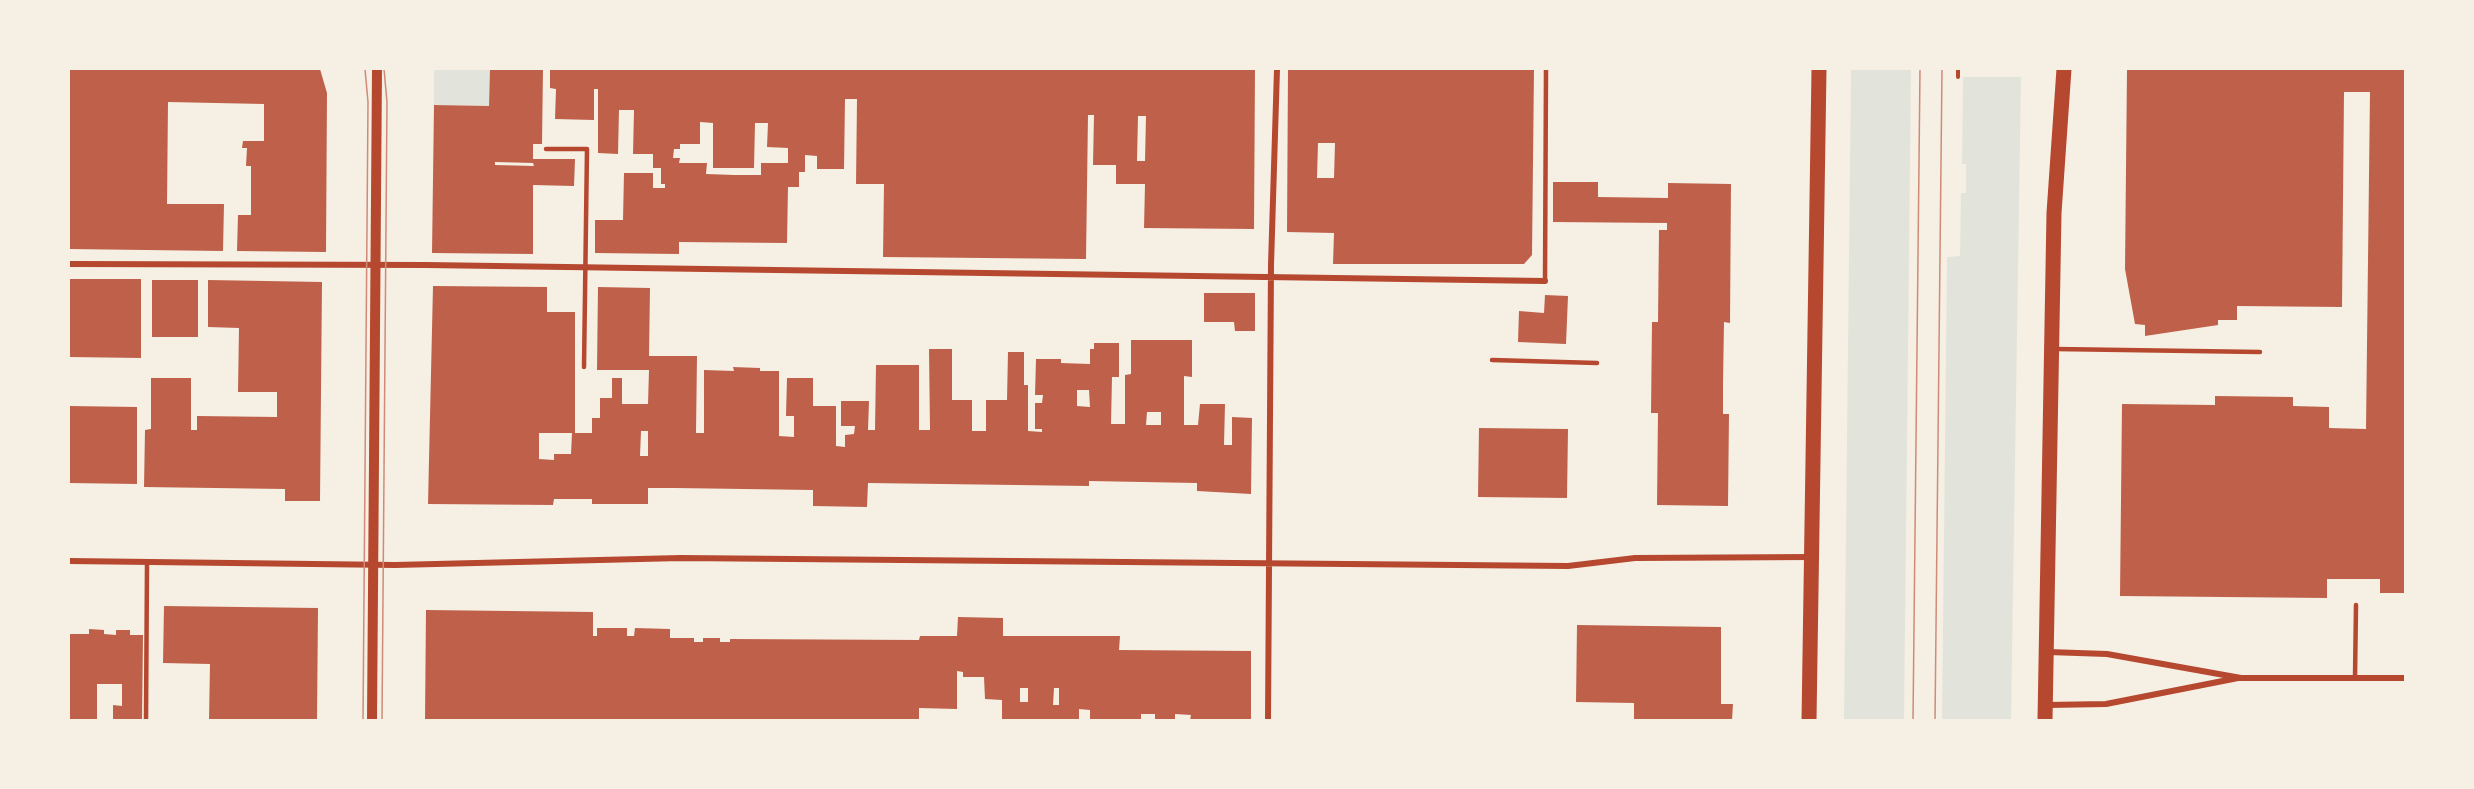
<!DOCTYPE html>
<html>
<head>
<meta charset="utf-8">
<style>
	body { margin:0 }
	#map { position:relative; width:2474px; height:789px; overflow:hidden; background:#f6efe4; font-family:Arial,sans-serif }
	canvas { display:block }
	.frame { position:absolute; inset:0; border:70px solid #f6efe4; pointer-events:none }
</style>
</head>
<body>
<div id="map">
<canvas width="2474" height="789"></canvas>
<div class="frame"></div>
</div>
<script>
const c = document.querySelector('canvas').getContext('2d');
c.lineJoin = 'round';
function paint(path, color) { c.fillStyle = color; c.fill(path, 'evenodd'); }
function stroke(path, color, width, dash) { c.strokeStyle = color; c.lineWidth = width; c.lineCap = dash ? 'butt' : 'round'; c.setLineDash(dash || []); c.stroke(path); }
const green = new Path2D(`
	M434 69H490L489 106 434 105Z
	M1851 69H1911L1904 720H1844Z
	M1963 77H2021L2011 720H1942L1947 257 1960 256 1961 193H1966V164H1962Z`);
const building = new Path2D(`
	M69 69H320L327 93 326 252 237 251 238 215H251V166H246L247 148H242L243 141H264V104L168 102 167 204H224L223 251 69 249Z
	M490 69H543L542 144H533V159H575L574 186 533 185V254L432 253 434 105 489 106ZM495 162 533 163 534 166 495 165Z
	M550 69H1255L1254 229 1144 228 1145 184H1116V165H1093L1094 115H1088L1086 259 883 257 884 184H856L857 99H845L844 169H817V156L805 155V172H799V187H788L787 243 679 242V254L595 253V220H623L624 173H653V188H665V184H661V168H653V154H633L634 110H619L618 154 598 153V89H594V120L555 119 556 89 550 88ZM1138 116H1146L1145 161H1137ZM700 122 713 123V168H754L755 123H768L767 147 788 148V163H761V175H734L706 174 707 163H679L680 158H673L674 149H680V144H700Z
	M1288 69H1534L1532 255 1524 264H1333L1334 233 1287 232ZM1318 143H1335L1334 178H1317Z
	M2127 69H2405V593H2380V579H2327V598L2120 596 2122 404 2215 405V396L2293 397V406L2329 407V428L2366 429 2370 92H2344L2342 307 2237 306V320H2218V325L2145 336V325L2135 324 2125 269Z
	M1553 182H1598V197L1668 198V183L1731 184 1730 323 1724 322 1723 384V414H1729L1728 506 1657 505 1658 413H1651L1652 322H1658L1659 230H1667V223L1553 222Z
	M69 279H141V358L69 357Z
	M152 280H198V337H152Z
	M208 280 322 282 320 501H285V489L144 487 145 430 151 429V378H191V430H197V416L277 417V392H238L239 328 208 327Z
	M433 286 547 287V312H575V433H592V418H600V398H612V378H622V404H648L649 370H597L598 287 650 288 649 356H697L696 433H704V370L734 371 733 367 760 368V371H779V436L794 437V416H786L787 378H813V406H836V446L845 447V435L854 434 855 426H841V401H869L868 430H875L876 365H919V430H930L929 349H952V400H972V431H986V400H1007L1008 352H1024V385H1028V431L1042 432V429H1035V403H1042L1043 395H1035L1036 359H1061V363L1090 364V349H1094V343H1119V377H1112L1111 424H1125V375L1131 374V340H1192V377L1184 376V425H1198L1200 404H1225L1224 445H1232V417L1252 418 1251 494 1197 491V483L1089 481V486L868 483 867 507 813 506V490L675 488H648V504H592V499H554L553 505 428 504ZM1077 390H1089L1090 407 1077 406ZM1147 412H1161V425H1146ZM641 431H648V456H640ZM539 433H572L571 454H554V460L539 459Z
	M1204 293H1255V331H1235L1234 322H1204Z
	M1545 295 1568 296 1566 344 1518 342 1519 311 1544 313Z
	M69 406 137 407V484L69 483Z
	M1479 428 1568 429 1567 498 1478 497Z
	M164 606 318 608 317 720H209L210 664 163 663Z
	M426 610 593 612V636H597V628H627V636H634L635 628 670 629V638H694V642H703V638H720V642H730V639L919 640 920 636H957L958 617 1003 618V636H1120L1119 650 1251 651V720H1190L1191 715 1175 714V720H1155V714H1141V720H1090V710L1079 709V720H1002V700L985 699 984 677H963V672L957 671V709L919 708V720H425ZM1020 688H1028V702H1020ZM1054 688H1059V705H1053Z
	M1577 625 1721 627V704H1733L1732 720H1634V703L1576 702Z
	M89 629 104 630V634L116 635V630H130V635H143L142 720H113V705L122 706V684H97V720H69V634H89Z`);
const path = new Path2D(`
	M1958 77V69`);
const service = new Path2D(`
	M546 149H587L584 367
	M1545 281 1546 69
	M2055 349 2260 352
	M1492 360 1597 363
	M2355 678 2356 605
	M146 720 147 563`);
const minor = new Path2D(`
	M69 264 426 265 1545 281
	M69 561 395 565 681 558 1568 566 1635 558 1811 557
	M2048 652 2107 654 2241 678H2405
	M2047 705 2106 704 2238 678
	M1268 720 1271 265 1277 69`);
const tertiary = new Path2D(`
	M372 720 377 69`);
const primary = new Path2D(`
	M1809 720 1819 69
	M2045 720 2054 213 2064 69`);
const tram = new Path2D(`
	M363 720 368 102 365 69
	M382 720 387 102 384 69
	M1913 720 1920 69
	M1935 720 1942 69`);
paint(green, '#e2e4dc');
paint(building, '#bf614a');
stroke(path, '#b5482f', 4);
stroke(service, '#b5482f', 4.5);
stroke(minor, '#b5482f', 6);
stroke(tertiary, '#b5482f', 10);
stroke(primary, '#b5482f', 15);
stroke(tram, '#cf8b77', 1.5);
</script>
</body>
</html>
